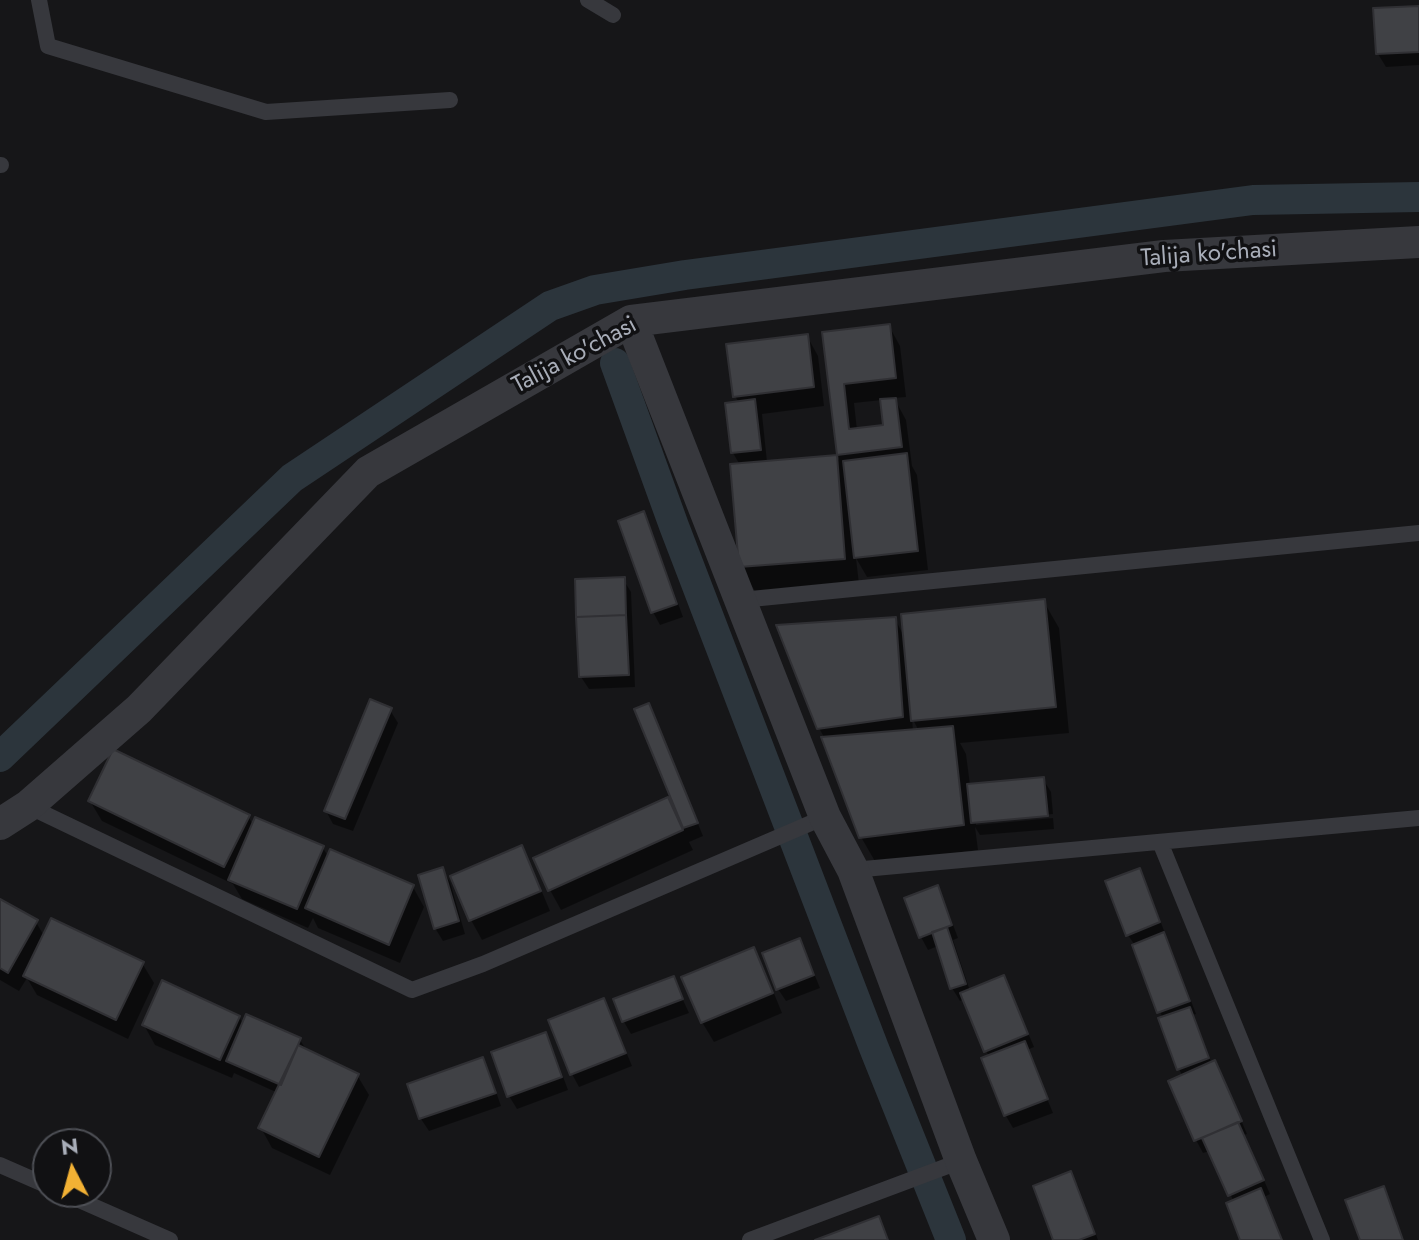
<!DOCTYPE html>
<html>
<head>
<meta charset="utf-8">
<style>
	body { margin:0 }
	#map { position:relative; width:1419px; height:1240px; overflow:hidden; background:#161618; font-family:Jost,sans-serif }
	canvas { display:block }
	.north { position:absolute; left:32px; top:1128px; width:80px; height:80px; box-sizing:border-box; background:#111113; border:2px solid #4d4f55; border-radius:50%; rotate:354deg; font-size:22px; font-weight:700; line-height:32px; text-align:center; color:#a8adb8 }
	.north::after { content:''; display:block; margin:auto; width:28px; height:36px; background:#f2b134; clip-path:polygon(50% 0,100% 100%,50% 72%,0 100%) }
</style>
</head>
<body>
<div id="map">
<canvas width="1419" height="1240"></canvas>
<div class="north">N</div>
</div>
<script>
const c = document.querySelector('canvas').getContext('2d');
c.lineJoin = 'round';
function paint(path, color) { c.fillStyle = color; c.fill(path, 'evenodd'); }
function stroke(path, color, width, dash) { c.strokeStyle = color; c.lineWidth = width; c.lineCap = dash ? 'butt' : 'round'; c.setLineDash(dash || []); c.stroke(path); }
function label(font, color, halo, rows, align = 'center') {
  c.font = font + ' Jost,sans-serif'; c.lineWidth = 7; c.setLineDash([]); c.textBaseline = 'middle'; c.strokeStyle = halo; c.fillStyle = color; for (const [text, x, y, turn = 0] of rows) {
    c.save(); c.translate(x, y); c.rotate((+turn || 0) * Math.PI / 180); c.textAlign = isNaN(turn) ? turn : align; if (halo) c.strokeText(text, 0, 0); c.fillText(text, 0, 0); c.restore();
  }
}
const shadow = new Path2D(`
	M1419 8V65L1386 67 1378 54Z
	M889 326 900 346 906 397 894 398 906 420 912 466 917 475 928 570 867 577 856 558 859 584 756 593 741 567 740 465 733 453 739 403 735 396 807 336 818 356 824 406 762 414 767 462 836 457 839 460 824 334ZM882 400 885 427 857 430 854 403Z
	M643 514 650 527 683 617 660 625 653 612Z
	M623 579 631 592 635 687 589 689 581 677Z
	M1044 602 1059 628 1069 733 960 743 966 754 970 785 1043 779 1051 792 1053 814 976 821V825L1053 818 1054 829 980 835 975 827 978 850 876 863 861 837 825 739 819 728 895 619 905 638ZM912 718 919 731H913Z
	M648 705 655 718 703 836 689 842 693 850 561 910 550 890 667 800 677 816 679 815Z
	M390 710 398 723 353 831 333 824 326 811Z
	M90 801 248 816 253 825 323 848 329 858 413 887 424 907 400 963 318 928 313 918 308 928 242 899 233 884 102 821Z
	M521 848 532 868 550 911 482 940 471 920 452 877Z
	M442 869 450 882 465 934 443 941 435 928Z
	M1139 871 1146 883 1166 936H1164L1171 948 1196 1014 1192 1015 1212 1064 1222 1076 1247 1134 1244 1135 1270 1194 1264 1197 1282 1240H1243L1234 1202 1210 1151 1203 1153 1196 1140 1170 1082 1183 1077 1179 1069 1163 1019 1134 944 1128 935Z
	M937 888 944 901 958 938 953 940 970 991 1010 990 1034 1047 1027 1050 1053 1113 1013 1128 1006 1116 984 1059 989 1057 964 999 960 1001 952 988 938 946 928 950 921 937Z
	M0 901 36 922 44 936 142 963 154 983 128 1039 37 995 27 978 19 991 0 980Z
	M799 941 806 954 820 988 786 1001 778 989Z
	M753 950 764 969 782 1013 714 1042 702 1022Z
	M673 978 689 1013 631 1034 624 1022 616 1000Z
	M603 1001 610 1013 632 1066 579 1087 572 1074 550 1021Z
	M239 1017 244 1025 300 1040 307 1051 357 1075 369 1095 330 1175 272 1148 261 1128 278 1093 234 1073 232 1078 155 1045 144 1025Z
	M545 1034 552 1047 568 1090 517 1109 509 1096 493 1053Z
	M482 1060 489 1072 501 1106 429 1131 421 1119 409 1085Z
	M1070 1174 1078 1186 1098 1240H1055Z
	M1383 1188 1390 1201 1404 1240H1362Z`);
const canal = new Path2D(`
	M615 363 674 526 874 1048 951 1240
	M0 757 292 478 550 306 595 290 685 275 1253 200 1419 197`);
const building = new Path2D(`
	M1419 6V52L1376 54 1373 8Z
	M890 324 896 378 844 384 849 429 883 425 880 399 896 398 902 447 837 455 822 332Z
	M808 334 814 387 733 397 726 344Z
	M755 399 761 450 731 453 725 403Z
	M907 453 918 551 854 558 843 461Z
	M837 455 845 559 739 567 730 464Z
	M644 511 677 604 651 613 618 521Z
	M625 577 626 615 576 617 575 579Z
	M1045 599 1056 707 911 721 901 614Z
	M626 615 629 675 579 677 576 617Z
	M896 617 903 717 817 729 776 625Z
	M370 699 392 708 345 819 324 811Z
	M649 703 698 823 683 828 634 709Z
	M953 726 964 825 859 838 821 737Z
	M113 749 250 815 224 867 88 801Z
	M1044 777 1048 816 971 823 967 784Z
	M668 797 683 830 548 891 533 858Z
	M255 817 324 846 297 909 228 880Z
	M522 845 541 891 469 921 450 876Z
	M330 849 414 885 389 945 305 908Z
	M443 867 459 921 434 929 418 875Z
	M1140 868 1160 922 1126 936 1105 881Z
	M938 885 952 925 919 938 904 898Z
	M0 899 38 920 8 973 0 968Z
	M51 918 144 962 116 1020 23 976Z
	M947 927 966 984 950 989 932 932Z
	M1164 932 1190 1001 1157 1013 1132 945Z
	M800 938 814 975 776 990 762 953Z
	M754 947 773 993 701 1023 681 977Z
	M1004 975 1028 1034 984 1052 960 993Z
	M674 976 683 999 622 1022 613 999Z
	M162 980 240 1016 220 1060 142 1025Z
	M604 998 626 1053 570 1075 548 1020Z
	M1190 1007 1209 1058 1177 1070 1158 1018Z
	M246 1014 301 1038 281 1085 226 1061Z
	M546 1032 562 1077 507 1097 491 1052Z
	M1025 1041 1048 1099 1004 1116 981 1058Z
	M298 1045 359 1074 319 1157 258 1128Z
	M483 1057 496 1093 419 1119 407 1084Z
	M1215 1060 1242 1121 1194 1141 1168 1081Z
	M1238 1122 1264 1180 1228 1196 1202 1138Z
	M1071 1171 1095 1234 1079 1240H1053L1033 1186Z
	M1384 1186 1403 1240H1360L1345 1200Z
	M1261 1188 1282 1240H1240L1226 1203Z
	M879 1216 888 1240H815Z`);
const service = new Path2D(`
	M39 0 48 46 266 112 450 100
	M588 0 613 15
	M0 165H1
	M741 600 1419 533
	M28 806 412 990 483 964 825 817
	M1160 842 1322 1240
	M853 870 1419 818
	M0 1165 48 1186
	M61 1192 170 1240
	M750 1240 961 1161`);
const minor = new Path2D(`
	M631 321 825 817 853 870 961 1161 994 1240
	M0 824 28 806 139 709 368 472 631 321 1164 256 1419 242`);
const streetNames = [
	["Talija ko'chasi",1209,255,-4],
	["Talija ko'chasi",575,356,-28]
];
paint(shadow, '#0007');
stroke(canal, '#2c353c', 30);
paint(building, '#404145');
stroke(building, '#303034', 2);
stroke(service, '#37383d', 16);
stroke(minor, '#37383d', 32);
label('24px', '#a8adb8', '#111113', streetNames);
</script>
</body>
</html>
